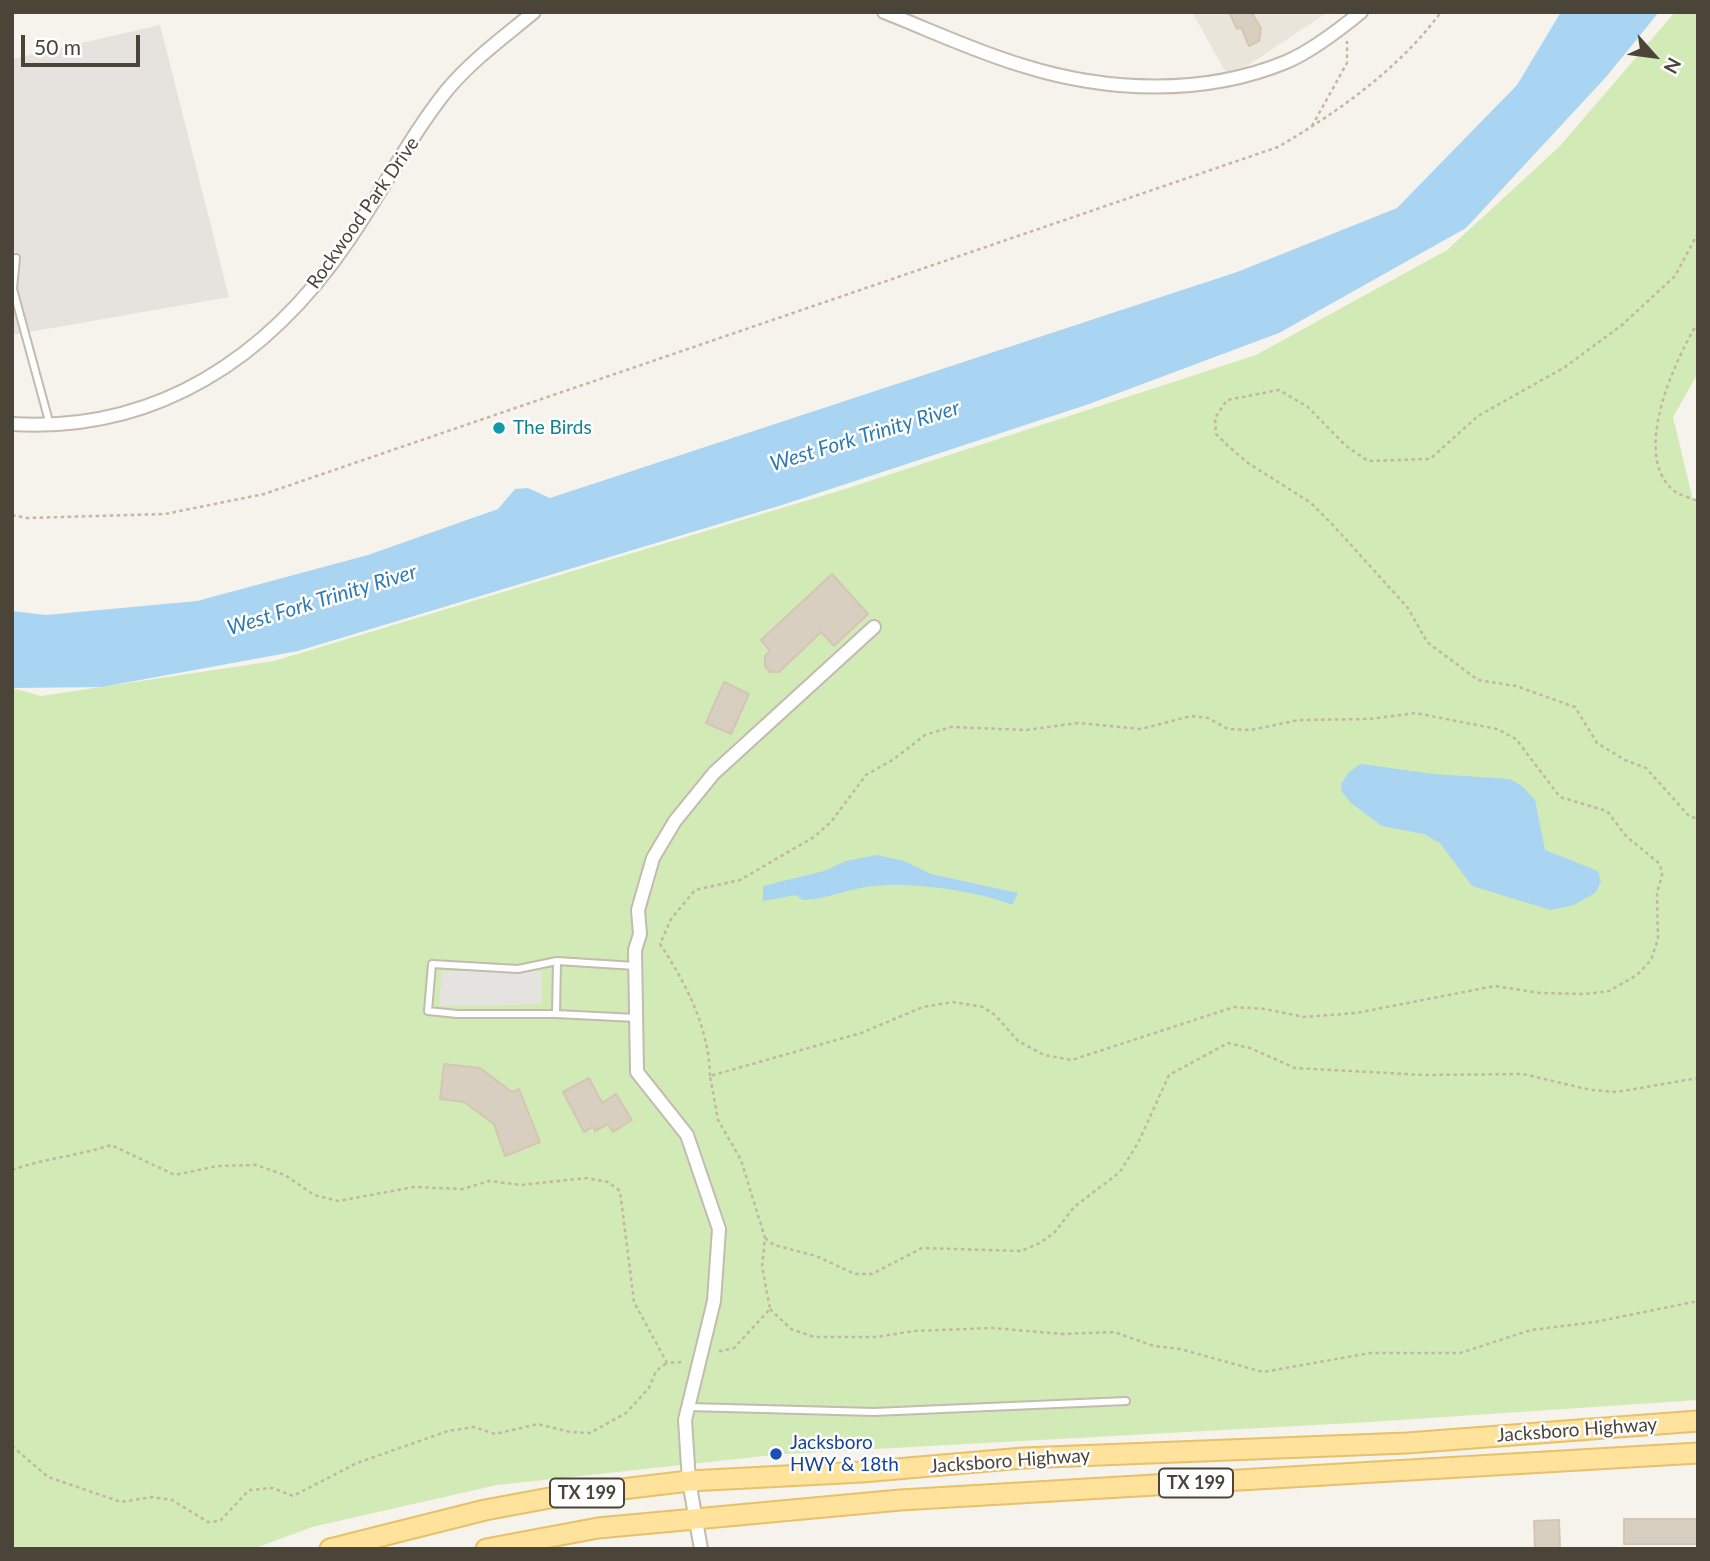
<!DOCTYPE html>
<html>
<head>
<meta charset="utf-8">
<style>
	body { margin:0 }
	#map { position:relative; width:1710px; height:1561px; overflow:hidden; background:#f6f3ec; font-family:Lato,sans-serif }
	canvas { display:block }
	.frame { position:absolute; inset:0; border:14px solid #4b4439; pointer-events:none }
	.north { position:absolute; left:1619px; top:21px; width:70px; height:70px; -webkit-text-stroke:5px #fff; paint-order:stroke; rotate:118deg; font-size:19px; font-weight:700; line-height:28px; text-align:center; color:#4b4439 }
	.north::after { content:''; display:block; margin:auto; width:24px; height:32px; background:#4b4439; clip-path:polygon(50% 0,100% 100%,50% 72%,0 100%) }
	.scale { position:absolute; left:21px; top:35px; width:119px; height:32px; box-sizing:border-box; border:4px solid #4b4439; border-top:0; padding-left:9px; font-size:21px; line-height:24px; white-space:nowrap; color:#4b4439; -webkit-text-stroke:5px #fff; paint-order:stroke }
</style>
</head>
<body>
<div id="map">
<canvas width="1710" height="1561"></canvas>
<div class="frame"></div>
<div class="north">N</div>
<div class="scale">50 m</div>
</div>
<script>
const c = document.querySelector('canvas').getContext('2d');
c.lineJoin = 'round';
function paint(path, color) { c.fillStyle = color; c.fill(path, 'evenodd'); }
function stroke(path, color, width, dash) { c.strokeStyle = color; c.lineWidth = width; c.lineCap = dash ? 'butt' : 'round'; c.setLineDash(dash || []); c.stroke(path); }
function label(font, color, halo, rows, align = 'center') {
  c.font = font + ' Lato,sans-serif'; c.lineWidth = 5; c.setLineDash([]); c.textBaseline = 'middle'; c.strokeStyle = halo; c.fillStyle = color; for (const [text, x, y, turn = 0] of rows) {
    c.save(); c.translate(x, y); c.rotate((+turn || 0) * Math.PI / 180); c.textAlign = isNaN(turn) ? turn : align; if (halo) c.strokeText(text, 0, 0); c.fillText(text, 0, 0); c.restore();
  }
}
const residential = new Path2D(`
	M1192 12H1328L1229 78Z`);
const industrial = new Path2D(`
	M160 25 229 297 12 335V59Z`);
const green = new Path2D(`
	M1675 12H1698V373L1673 417 1693 500 1698 503V1400L1370 1422 783 1454 497 1485 312 1527 253 1549H12V688L41 696 274 661 845 489 1256 355 1447 250 1560 146Z`);
const parking = new Path2D(`
	M442 971H542V1004L439 1006Z`);
const water = new Path2D(`
	M1561 12H1659L1606 77 1466 228 1279 333 1089 404 782 505 298 651 102 687 12 688V611L46 615 197 601 368 555 498 509 515 489 528 488 550 498 1237 272 1397 208 1517 85Z
	M1361 764 1433 774 1510 779 1523 787 1535 800 1545 850 1598 871 1601 882 1595 893 1586 898 1574 905 1551 910 1472 886 1440 843 1424 834 1382 826 1351 803 1342 792 1341 784 1349 772Z
	M877 855 904 861 931 874 1018 893 1012 905C975 890 906 881 866 887 844 890 827 899 803 900L796 895 763 901V886L824 871 846 861Z`);
const building = new Path2D(`
	M1229 12H1251L1261 28 1259 41 1249 46 1241 27 1237 29Z
	M832 574 868 614 834 646 821 632 779 672H770L765 666V656L770 651 761 640Z
	M724 682 749 694 731 734 706 723Z
	M444 1064 480 1068 512 1092 519 1089 540 1142 505 1156 494 1124 464 1102 440 1099Z
	M589 1078 602 1103 616 1094 632 1120 613 1132 608 1124 595 1131 593 1127 584 1132 563 1092Z
	M1624 1519H1698V1544H1624Z
	M1559 1520 1560 1548 1535 1549 1534 1521Z`);
const path = new Path2D(`
	M1312 126 1347 63V41
	M1698 233 1675 276 1622 325 1565 367 1478 416 1430 459 1368 461 1345 445 1308 407 1279 390 1227 400 1215 418 1216 434 1226 444 1248 463 1311 503 1331 523 1408 608 1427 642 1478 680 1516 686 1575 707 1597 743 1625 760 1646 768 1689 816 1698 819
	M1698 322C1675 360 1631 454 1673 490 1679 495 1690 498 1698 501
	M12 515 27 518 165 514 264 494 1278 147C1338 112 1399 69 1441 12
	M710 1076C709 1028 686 983 660 944L671 919 695 890 740 880 814 837 831 822 866 775 894 759 925 735 951 727 1026 730 1078 723 1141 729 1191 716 1208 718 1228 729 1251 730 1299 720 1369 719 1416 713 1497 729 1516 739 1560 797 1607 811 1626 836 1660 864 1662 875 1657 893 1658 939 1651 960 1637 975 1609 991 1585 994 1540 993 1495 986 1356 1013 1304 1017 1265 1009 1234 1007 1072 1060 1044 1055 1018 1041 995 1015 983 1007 953 1002 923 1007 861 1033 710 1076 718 1120 741 1160 765 1238 762 1266 770 1309 734 1348 717 1352
	M12 1170C45 1158 78 1156 111 1145L175 1175 217 1166 256 1165 285 1175 314 1195 338 1201 414 1187 463 1189 489 1181 521 1185 586 1178 608 1182 620 1191 634 1302 667 1363 684 1362
	M765 1238 774 1245 816 1256 855 1274H872L922 1248 1021 1251 1040 1243 1055 1232 1074 1207 1120 1172 1138 1143 1169 1075 1228 1043 1250 1048 1295 1068 1425 1075 1523 1074 1591 1090 1617 1092 1698 1078
	M770 1309 791 1329 814 1337H876L914 1331 993 1328 1062 1334 1114 1332 1154 1346 1180 1349 1263 1372 1370 1353H1460L1531 1330 1595 1322 1698 1301
	M12 1446 48 1477 121 1502 152 1497 172 1500 208 1522 220 1521 249 1490 273 1488 293 1496 357 1463 448 1431 474 1427 495 1434 538 1424 570 1432 590 1433 626 1413 649 1388 656 1371 667 1363`);
const service = new Path2D(`
	M16 258 13 289 50 425
	M635 966 557 961 556 1014 636 1018
	M556 1014H457L428 1011 432 964 518 969 557 961
	M688 1407 874 1412 1126 1401`);
const minor = new Path2D(`
	M884 12C930 30 976 52 1024 66 1107 92 1204 96 1286 62 1312 51 1339 30 1361 12
	M12 424C157 433 269 357 348 241 382 192 410 136 447 90 472 60 504 37 534 12
	M701 1549 689 1481 685 1420 714 1301 719 1229 687 1135 637 1072 635 950 640 934 638 910 653 858 675 821 714 773 874 627`);
const primary = new Path2D(`
	M330 1549 485 1510 555 1497 689 1481 862 1472 1023 1458 1407 1443 1698 1421
	M486 1549 598 1528 900 1500 1698 1453`);
const markers = [
	[499,428,7,"#0f9aa8"],
	[776,1454,7,"#1a4fb4"]
];
const shields = [
	[1196,1483,74],
	[587,1493,74]
];
const shieldNames = [
	["TX 199",1196,1483],
	["TX 199",587,1493]
];
const streetNames = [
	["Rockwood Park Drive",363,213,-55],
	["Jacksboro Highway",1577,1430,-4],
	["Jacksboro Highway",1010,1461,-4]
];
const cultureNames = [
	["The Birds",513,428]
];
const transitNames = [
	["Jacksboro",790,1443],
	["HWY & 18th",790,1465]
];
const waterNames = [
	["West Fork Trinity River",865,436,-17],
	["West Fork Trinity River",322,600,-17]
];
paint(residential, '#eae5da');
paint(industrial, '#e6e2dd');
paint(green, '#d2eab5');
paint(parking, '#e5e3e0');
paint(water, '#a9d4f2');
paint(building, '#d8cfc1');
stroke(building, '#d3c7b4', 2);
stroke(service, '#c2bbae', 10);
stroke(minor, '#c2bbae', 16);
stroke(primary, '#e6c16a', 23);
stroke(path, '#c4b79f', 2.5, [3.5, 3.5]);
stroke(service, '#fff', 6);
stroke(minor, '#fff', 12);
stroke(primary, '#ffe39c', 19);
for (const [x, y, r, color] of markers) { const dot = new Path2D(); dot.arc(x, y, r, 0, 2 * Math.PI); c.fillStyle = color; c.fill(dot); stroke(dot, '#fff', 2.5); }
for (const [x, y, w] of shields) { const box = new Path2D(); box.roundRect(x - w / 2, y - 14.5, w, 29, 5); c.fillStyle = '#fff'; c.fill(box); stroke(box, '#4b4439', 2); }
label('bold 18px', '#4b4439', null, shieldNames);
label('19px', '#4b4439', '#fff', streetNames);
label('19px', '#0d838f', '#fff', cultureNames, 'left');
label('19px', '#164399', '#fff', transitNames, 'left');
label('italic 21px', '#2e7ab2', '#fff', waterNames);
</script>
</body>
</html>
